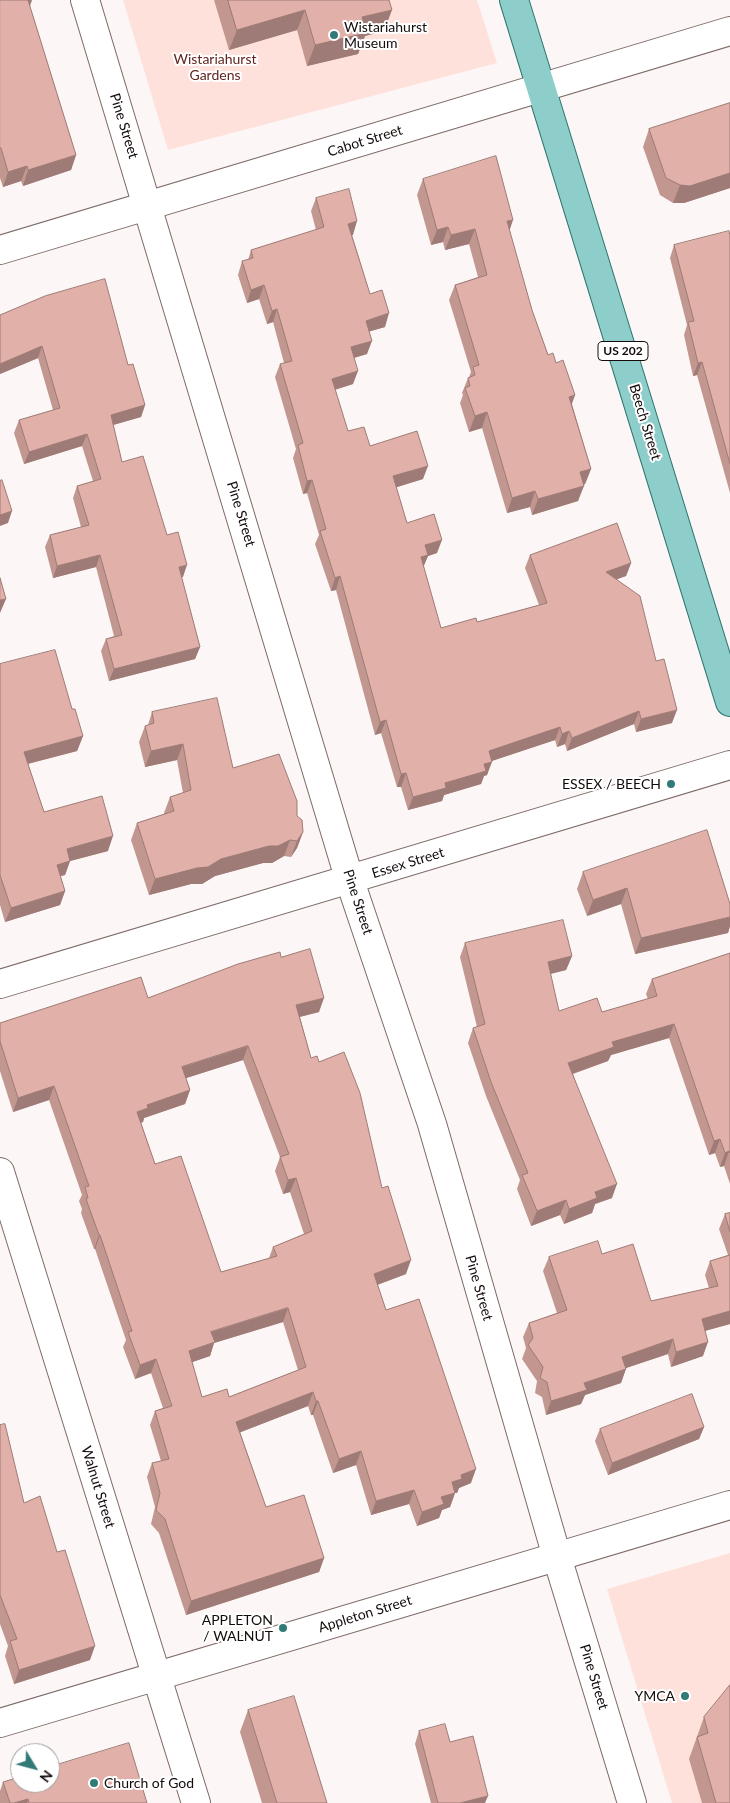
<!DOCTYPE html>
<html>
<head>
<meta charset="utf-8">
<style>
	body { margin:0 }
	#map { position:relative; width:730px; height:1803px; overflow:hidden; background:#fcf7f6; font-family:Lato,sans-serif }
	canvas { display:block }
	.north { position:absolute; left:10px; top:1743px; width:50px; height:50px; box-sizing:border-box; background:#fff; border:1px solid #a09d9d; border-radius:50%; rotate:127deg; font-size:14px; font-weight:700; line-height:20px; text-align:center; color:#120b0a }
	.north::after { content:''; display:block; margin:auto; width:18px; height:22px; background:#327a76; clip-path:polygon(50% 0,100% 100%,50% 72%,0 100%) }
</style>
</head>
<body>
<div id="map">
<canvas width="730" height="1803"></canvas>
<div class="north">N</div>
</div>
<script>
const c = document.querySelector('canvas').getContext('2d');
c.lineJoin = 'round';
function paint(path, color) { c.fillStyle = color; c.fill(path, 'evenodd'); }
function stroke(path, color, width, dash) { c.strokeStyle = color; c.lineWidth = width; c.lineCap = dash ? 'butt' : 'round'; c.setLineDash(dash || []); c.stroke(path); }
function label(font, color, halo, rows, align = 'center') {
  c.font = font + ' Lato,sans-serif'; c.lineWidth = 4; c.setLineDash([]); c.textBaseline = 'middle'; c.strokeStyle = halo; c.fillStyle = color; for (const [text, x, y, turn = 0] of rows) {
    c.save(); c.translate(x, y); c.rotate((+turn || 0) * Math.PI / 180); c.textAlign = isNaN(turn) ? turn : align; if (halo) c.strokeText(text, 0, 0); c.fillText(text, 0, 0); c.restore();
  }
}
const green = new Path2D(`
	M123 0H477L497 63 168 150Z
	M730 1553V1803H672L607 1589Z`);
const minor = new Path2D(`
	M85 0 350 881 432 1124 557 1557 632 1803
	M0 984 730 765
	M0 1172 196 1803`);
const tertiary = new Path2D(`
	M0 1723 730 1505`);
const secondary = new Path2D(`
	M0 250 730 31`);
const primary = new Path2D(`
	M514 0 730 702`);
const wall = new Path2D(`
	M0 0 30 7 76 155 71 170 23 186 21 181 3 187 0 178Z
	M214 0H389L384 31 365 36 358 54 307 66 297 30 229 50Z
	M730 103V188L684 203H673L660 195 643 147 649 129Z
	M423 179 509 230 532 310 548 355 556 363 575 395 572 404 591 469 585 484 583 485 578 501 532 515 530 507 507 513 482 428 469 432 460 403 463 395 462 393 468 378 469 377 471 372 449 300 455 285 478 277 469 244 445 250 443 242 431 245 417 195Z
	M316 198 353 235H352L370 294 385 327 369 331 367 354 354 358 353 384 335 390 348 431 370 446 423 479 396 487 407 523 437 553 428 556 423 567 441 628 477 622 539 605 525 568 530 555 631 563 626 576 617 579 672 723 636 732 634 724 567 751 565 744 557 747 555 740 491 761 487 775 484 776 481 784 444 795 442 801 408 810 401 787H397L381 733 375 735 336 590 331 591 315 544 319 535 307 493 303 494 293 458 296 449 275 377 280 364 284 363 273 322 267 324 259 299 247 303 238 275 242 261 248 260 251 250 316 230 311 211Z
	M730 236V493L697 375 693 376 684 335 687 325 670 258 674 245Z
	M0 315 128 365 145 405 141 417 113 425 122 462 167 535 183 577H181L200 647 195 659 109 681 101 651 106 639 114 636 96 567 53 578 45 547 50 535 81 527 73 498 77 486 93 481 82 446 24 464 14 433 19 420 53 410 38 358 0 374Z
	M0 664 72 709 83 736 77 751 28 764 44 812 108 851 70 861 65 875 60 876 65 891 60 905 5 922 0 905Z
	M152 712 233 768 297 816 303 832 297 848 291 857 284 856 272 863H263L215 876 202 884H191L149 895 131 840 137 823 164 814V813L170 797 183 793 177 760 145 767 139 742 145 726 148 725Z
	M583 872 730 904V926L728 933 635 954 621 904 587 916 577 889Z
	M465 943 572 956 566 970 550 974 559 1011 602 1012 648 999 646 994 652 979 730 953V1184L724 1166 720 1167 715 1153 709 1155 669 1038 611 1055 608 1061 573 1074 612 1198 595 1204 592 1213 564 1224 560 1215 531 1226 517 1189 520 1180 486 1096 468 1043 473 1028 477 1027 460 957Z
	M281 957 319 1012 300 1017 311 1058 319 1062 382 1188 406 1274 377 1285 386 1310 471 1483 459 1488 457 1493H455L450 1507 442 1510 439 1518 417 1526 409 1504 371 1515 356 1465 333 1473 313 1415H311L308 1406 240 1432 266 1507 324 1558 319 1572 186 1615 159 1533 151 1524 155 1507 147 1477 152 1463 161 1461 150 1425 155 1411 163 1408 151 1373 135 1379 123 1347 126 1340 95 1249H94L81 1213 82 1209 79 1201 82 1195 49 1100 13 1112 0 1071V1023L148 998ZM243 1060 280 1157 275 1171 283 1194 290 1192 304 1234 273 1247 269 1258 221 1272 155 1164 141 1123 143 1122 144 1118 185 1104 190 1090 186 1078ZM283 1322 298 1370 229 1397H202L192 1362 210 1356 214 1343Z
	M730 1213V1324L705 1331 703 1356 671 1367 668 1354 626 1368 621 1383 585 1395 581 1404 546 1415 542 1397 535 1393 537 1381 522 1359 526 1348 523 1337 529 1323 557 1313 543 1271 549 1257 602 1254 651 1301 709 1288 705 1275 710 1261 728 1255 719 1229 725 1214Z
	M0 1425 24 1503 90 1660 14 1684 5 1656 8 1646 0 1624Z
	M704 1427 699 1439 608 1475 595 1441 600 1429Z
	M248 1710 327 1803H262L240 1732Z
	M704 1717 730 1803H702L689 1759Z
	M419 1731 450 1742 485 1803H431L415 1744Z
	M3 1782 147 1803H0V1791Z`);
const shadedWall = new Path2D(`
	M27 0H32L28 12Z
	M305 10 297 30 229 50 237 30Z
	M392 10 384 31 365 36 358 54 307 66 315 45 362 17Z
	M76 155 71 170 23 186 28 170Z
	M27 166 21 181 3 187 8 172Z
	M730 173V188L684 203H673L680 185Z
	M513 220 508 235 507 221Z
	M357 221 353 235 344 237 348 224Z
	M448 227 443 242 431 245 437 230Z
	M475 229 469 244 445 250 451 235Z
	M264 285 259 299 247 303 251 290Z
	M277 309 273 322 267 324 272 311Z
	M389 313 385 327 361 334 366 321Z
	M372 341 367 354 346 360 351 347Z
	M42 346 38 358 0 374V364Z
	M702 362 697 375 693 376 698 363Z
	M358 371 353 384 327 392 332 379Z
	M575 395 569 410V397Z
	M145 405 141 417 106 427 111 415Z
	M487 412 482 428 469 432 475 416Z
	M87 434 82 446 24 464 29 452Z
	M428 466 423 479 388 490 393 476Z
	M591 469 585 484 575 487 580 472Z
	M312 480 307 493 303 494 307 481Z
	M584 486 578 501 532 515 538 499Z
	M535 491 530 507 507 513 512 498Z
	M12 511 8 523 0 526V515Z
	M442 540 437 553 428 556 423 568 416 570 425 545Z
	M100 555 96 567 53 578 57 566Z
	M631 563 626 576 601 585 606 572Z
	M187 565 183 577 174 579 179 567Z
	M340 576 336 590 331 591 335 578Z
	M6 599 0 613V600Z
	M200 647 195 659 109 681 114 669Z
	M677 710 672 723 636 732 641 719Z
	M639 711 634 724 567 751 572 738Z
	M386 720 381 733 375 735 380 722Z
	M560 727 555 740 486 763 492 762 487 775 484 776 481 784 444 795 442 801 408 810 413 797 445 783 489 751Z
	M569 731 565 744 557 747 562 734Z
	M83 736 77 751 19 766 24 752Z
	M183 744 177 760 145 767 151 751Z
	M406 773 401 787H397L401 774Z
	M303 832 297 848 291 857 297 841Z
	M113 836 108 851 70 861 65 875 51 879 57 865 67 849Z
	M290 840 284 856 272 863H263L215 876 202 884H191L149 895 155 879 221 859Z
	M627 888 621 904 587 916 593 900Z
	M65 891 60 905 5 922 11 908Z
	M730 917V926L728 933 635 954 641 938Z
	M572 956 566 970 542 976 548 962Z
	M324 998 319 1012 291 1019 296 1005Z
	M674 1024 669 1038 611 1055 608 1061 563 1077 568 1063 612 1042Z
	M248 1046 243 1060 177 1081 182 1067Z
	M54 1086 49 1100 13 1112 18 1098Z
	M190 1090 185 1104 144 1118 143 1122 132 1126 137 1112 147 1105Z
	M720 1139 715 1153 709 1155 714 1141Z
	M729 1151 724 1166 720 1167 725 1153Z
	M296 1178 290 1192 283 1194 288 1180Z
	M617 1184 612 1198 595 1204 592 1213 564 1224 569 1209 595 1192Z
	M566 1200 560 1215 531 1226 537 1211Z
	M99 1235H100L95 1249H94Z
	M411 1260 406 1274 369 1288 374 1274Z
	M288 1308 283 1322 214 1343 210 1356 184 1365 189 1351 211 1332Z
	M730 1311V1324L697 1333 702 1319Z
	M673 1339 668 1354 617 1371 622 1357Z
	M708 1342 703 1356 671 1367 676 1352Z
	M156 1359 151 1373 135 1379 140 1365Z
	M626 1369 621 1383 585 1395 581 1404 546 1415 551 1401 584 1383Z
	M313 1392 308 1406 231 1436 236 1422Z
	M316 1401H318L313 1415H311Z
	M704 1427 699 1439 608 1475 612 1463Z
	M361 1451 356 1465 333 1473 339 1459Z
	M476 1469 471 1483 459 1488 457 1493H455L450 1507 442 1510 439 1518 417 1526 422 1512 441 1497 452 1482 461 1475Z
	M414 1490 409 1504 371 1515 376 1501Z
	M324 1558 319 1572 186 1615 191 1601Z
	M95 1646 90 1660 14 1684 19 1670Z
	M488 1796 485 1803H460Z
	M28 1799 27 1803H14Z`);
const building = new Path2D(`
	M0 0H28L76 155 28 170 27 166 8 172 1 148H0Z
	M228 0H389L392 10 362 17 366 33 315 45 305 10 237 30Z
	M730 103V173L690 186 680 185 666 178 649 129Z
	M496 156 513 220 507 221 532 310 548 355 553 353 556 363 563 360 575 395 569 397 591 469 580 472 584 486 538 499 535 491 512 498 487 412 475 416 465 388 470 386 468 378 475 375 473 367 479 365 455 285 487 275 475 229 451 235 448 227 437 230 423 179Z
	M349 189 357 221 348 224 370 294 382 290 389 313 366 321 372 341 351 347 358 371 332 379 348 431 364 427 370 446 417 431 428 466 393 476 407 523 434 514 442 540 425 545 428 555 421 557 441 628 476 618 477 622 547 603 530 555 617 523 631 563 606 572 640 596 656 661 664 659 677 710 641 719 639 711 572 738 569 731 562 734 560 727 489 751 492 762 484 764 486 771 445 783 446 788 413 797 406 773 401 774 386 720 380 722 340 576 335 578 320 531 326 529 312 480 307 481 298 445 303 443 280 364 292 361 277 309 272 311 264 285 251 290 242 261 253 258 251 250 324 227 316 198Z
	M729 231 730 236V464L702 362 698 363 688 322 694 321 674 245Z
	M105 279 128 365 133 364 145 405 111 415 122 462 143 456 167 535 178 532 187 565 179 567 200 647 114 669 106 639 122 635 100 555 57 566 50 535 89 525 77 486 101 479 87 434 29 452 19 420 60 408 42 346 0 364V315L45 296Z
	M2 480 12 511 0 515V481Z
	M0 578 6 599 0 600Z
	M55 650 72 709H75L83 736 24 752 44 812 102 796 113 836 67 849 70 861 57 865 65 891 11 908 0 875V664Z
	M217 698 233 768 279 754 297 801V816L302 820 303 832 297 841 290 840 278 846H269L221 859 208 867 197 868 155 879 137 823 174 811 170 797 191 790 183 744 151 751 145 726 154 723 152 712Z
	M707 830 730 904V917L641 938 627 888 593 900 583 872Z
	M563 920 572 956 548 962 559 1011 597 998 602 1012 657 996 652 979 730 953V1153L729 1151 725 1153 720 1139 714 1141 674 1024 612 1042 614 1047 568 1063 617 1184 595 1192 597 1198 569 1209 566 1200 537 1211 522 1175 528 1173 491 1082 473 1028 485 1024 465 943Z
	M310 949 324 998 296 1005 311 1058 317 1056 319 1062 344 1052 360 1093 382 1188 388 1186 411 1260 374 1274 386 1310 419 1299 476 1469 461 1475 462 1479 452 1482 455 1493 441 1497 444 1504 422 1512 414 1490 376 1501 361 1451 339 1459 318 1401H316L313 1392 236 1422 266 1507 304 1495 324 1558 191 1601 165 1519 156 1510 160 1493 152 1463 169 1459 155 1411 172 1406 156 1359 140 1365 128 1332 132 1331 100 1235H99L86 1199 88 1198 85 1187 89 1186 54 1086 18 1098 0 1041V1023L141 977 148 998 238 964 280 952 281 957ZM248 1046 289 1154 280 1157 288 1180 296 1178 312 1231 273 1247 277 1256 221 1272 181 1156 155 1164 137 1112 148 1108 147 1105 190 1090 182 1067ZM288 1308 306 1367 229 1397 227 1389 202 1397 189 1351 215 1342 211 1332Z
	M730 1213V1232L725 1214Z
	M598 1241 602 1254 633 1244 651 1301 718 1286 710 1261 730 1255V1311L702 1319 708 1342 676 1352 673 1339 622 1357 626 1369 584 1383 587 1390 551 1401 547 1382 540 1378 543 1367 528 1345 533 1338 529 1323 567 1310 549 1257Z
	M692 1394 704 1427 612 1463 600 1429Z
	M5 1424 24 1503 40 1496 57 1552 65 1550 95 1646 19 1670 10 1641 17 1639 0 1595V1425Z
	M730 1685V1803H716L697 1737 708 1733 704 1717Z
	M294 1696 327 1803H277L248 1710Z
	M445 1724 450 1742 473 1736 488 1796 460 1803H438L419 1731Z
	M129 1743 147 1803H29L28 1799 14 1803H10L3 1782 20 1777V1783H50V1767Z`);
const markers = [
	[334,35,5,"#327a76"],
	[671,784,5,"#327a76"],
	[283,1628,5,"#327a76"],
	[685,1696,5,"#327a76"],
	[94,1783,5,"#327a76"]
];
const shields = [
	[623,351,50]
];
const shieldNames = [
	["US 202",623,351]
];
const poiNames = [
	["Wistariahurst",344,27,"left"],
	["Museum",344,43,"left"],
	["ESSEX / BEECH",661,784],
	["APPLETON",273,1620],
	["/ WALNUT",273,1636],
	["YMCA",675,1696],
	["Church of God",104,1783,"left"]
];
const parkNames = [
	["Wistariahurst",215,59],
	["Gardens",215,75]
];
const streetNames = [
	["Pine Street",124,126,73],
	["Cabot Street",365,141,-17],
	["Beech Street",645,422,73],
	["Pine Street",241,514,73],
	["Essex Street",408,863,-17],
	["Pine Street",358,902,72],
	["Pine Street",479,1288,74],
	["Walnut Street",98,1487,73],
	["Appleton Street",365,1614,-17],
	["Pine Street",594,1677,73]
];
paint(green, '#ffe1dc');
stroke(minor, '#7d6a66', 30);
stroke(tertiary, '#7d6a66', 30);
stroke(secondary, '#7d6a66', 30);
stroke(primary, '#317571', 30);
stroke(minor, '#fff', 28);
stroke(tertiary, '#fff', 28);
stroke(secondary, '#fff', 28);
stroke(primary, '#8dcecb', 28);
paint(wall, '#c29790');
paint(shadedWall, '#9e7b76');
paint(building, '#e1b0a8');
stroke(building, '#9e7b76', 1);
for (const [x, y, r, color] of markers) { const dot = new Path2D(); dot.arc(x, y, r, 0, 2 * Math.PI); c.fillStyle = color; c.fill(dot); stroke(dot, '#fff', 2); }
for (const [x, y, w] of shields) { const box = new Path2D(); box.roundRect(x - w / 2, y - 9.5, w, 19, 4); c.fillStyle = '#fff'; c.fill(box); stroke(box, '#120b0a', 1); }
label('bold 12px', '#120b0a', null, shieldNames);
label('14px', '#120b0a', '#fff', poiNames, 'right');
label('14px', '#61251f', '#fff', parkNames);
label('14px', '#120b0a', '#fff', streetNames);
</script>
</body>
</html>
